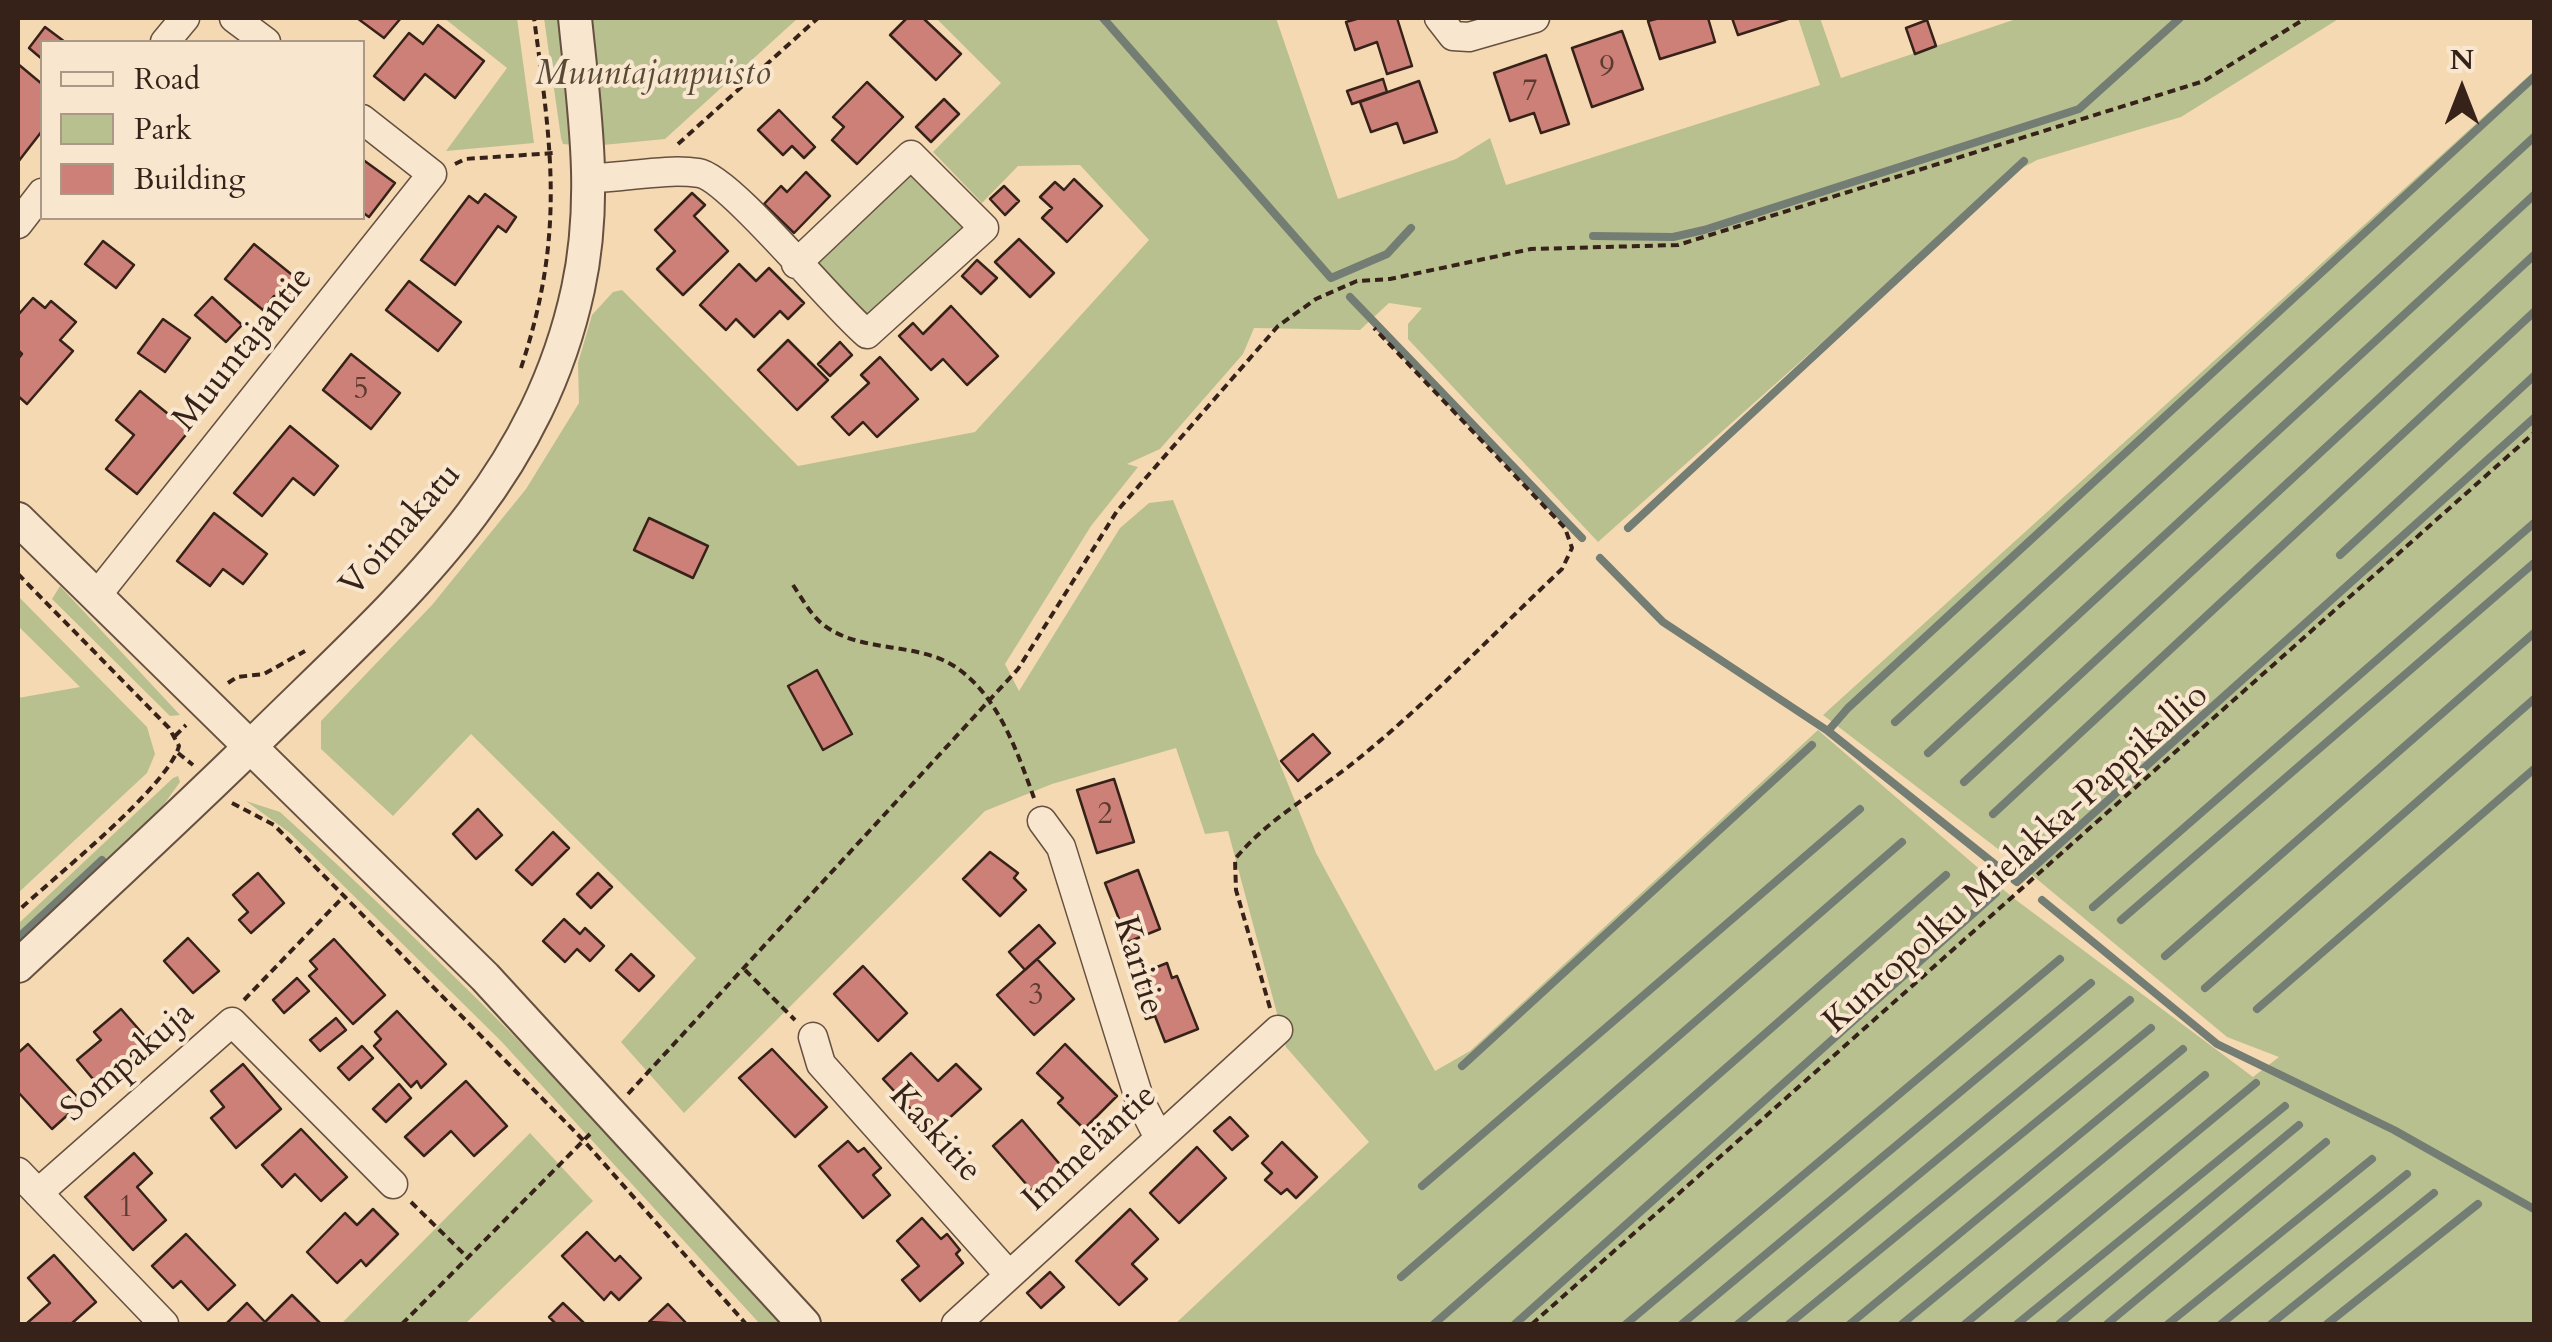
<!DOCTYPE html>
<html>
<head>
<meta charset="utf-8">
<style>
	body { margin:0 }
	#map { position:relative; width:2552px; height:1342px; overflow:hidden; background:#f5d9b3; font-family:Cardo,serif }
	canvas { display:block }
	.frame { position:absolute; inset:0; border:20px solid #37221a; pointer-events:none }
	.legend { position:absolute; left:40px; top:40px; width:325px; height:180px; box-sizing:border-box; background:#f8e6ce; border:2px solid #ab9886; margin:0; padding:12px 18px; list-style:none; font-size:30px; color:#37221a }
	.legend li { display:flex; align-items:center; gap:20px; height:50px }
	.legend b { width:50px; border:2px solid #ab9886 }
	.north { position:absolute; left:2412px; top:40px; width:100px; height:100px; -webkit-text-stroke:8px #f8e6ce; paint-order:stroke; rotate:0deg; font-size:28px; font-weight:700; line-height:40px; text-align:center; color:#37221a }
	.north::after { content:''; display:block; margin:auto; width:35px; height:45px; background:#37221a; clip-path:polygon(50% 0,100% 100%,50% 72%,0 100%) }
</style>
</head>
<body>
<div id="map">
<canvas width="2552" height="1342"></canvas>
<div class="frame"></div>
<ul class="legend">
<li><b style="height:12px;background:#f8e6ce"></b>Road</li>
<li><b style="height:28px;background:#b9c08f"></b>Park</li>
<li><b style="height:28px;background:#cd8077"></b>Building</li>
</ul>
<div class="north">N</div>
</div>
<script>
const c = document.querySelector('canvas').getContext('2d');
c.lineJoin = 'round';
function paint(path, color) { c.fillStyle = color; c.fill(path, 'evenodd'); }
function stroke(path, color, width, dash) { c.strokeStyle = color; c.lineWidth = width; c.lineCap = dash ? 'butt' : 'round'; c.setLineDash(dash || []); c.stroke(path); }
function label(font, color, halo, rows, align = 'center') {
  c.font = font + ' Cardo,serif'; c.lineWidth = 8; c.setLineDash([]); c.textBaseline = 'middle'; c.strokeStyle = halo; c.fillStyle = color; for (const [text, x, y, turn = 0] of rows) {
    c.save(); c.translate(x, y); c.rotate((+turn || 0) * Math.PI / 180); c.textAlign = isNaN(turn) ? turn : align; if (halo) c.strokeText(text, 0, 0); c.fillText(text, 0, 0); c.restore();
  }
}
const green = new Path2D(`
	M444 18H517L534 143 446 151 507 68Z
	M544 18H559L573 145 563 144 561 138Z
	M589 18H798L665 139 603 145Z
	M936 18H1276L1338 199 1456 159 1490 138 1506 185 1820 85 1798 18H1820L1841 78 2019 18H2340L2181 117 2037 160 2011 174 1598 542 1408 339V324L1422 308 1389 303 1360 330 1254 328 1243 354 1160 449 1127 464 1138 467 1091 526 1005 664 1019 691 1120 528 1149 503 1173 500 1316 853 1435 1071 1470 1051 1818 730 2012 897 2253 1077 2279 1057 2227 1037 2032 875 1823 715 2534 71V1324H1175L1369 1142 1286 1047 1228 831 1205 834 1176 748 1052 784 985 811 684 1113 621 1042 696 958 471 734 393 816 321 749V721L432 605 526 489 579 403 578 363 592 315 613 292 622 290 798 466 975 432 1149 240 1080 165 1018 166 982 203 933 152 1001 83Z
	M910 171 965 225 870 320 816 264Z
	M60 586 180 715 170 716 52 599Z
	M18 596 147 727 155 754 147 773 18 893V698L80 687 18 626Z
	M173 778 178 776 180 782 157 814 18 944V924Z
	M246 801 280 812C457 973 625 1143 780 1324H760L501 1041 290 833Z
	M530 1133 593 1201 465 1324H341Z`);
const stream = new Path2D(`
	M1103 18 1331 278 1387 254 1411 228
	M1593 236 1673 237 1704 230 2079 109 2180 18
	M1350 297 1582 538
	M1628 528 2024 161
	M2340 555 2534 376
	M1600 558 1663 622 1828 731 2017 882 2534 418
	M1895 722 2534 137
	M1828 731 1848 708 2534 77
	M1928 753 2534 195
	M1964 782 2534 255
	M1993 814 2534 312
	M2042 900 2217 1044 2394 1130 2534 1209
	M2093 907 2534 523
	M2121 920 2534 563
	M18 938 102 860
	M2165 956 2534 633
	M2205 988 2534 699
	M2257 1009 2534 769
	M1462 1066 1812 745
	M1422 1186 1860 809
	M1401 1277 1902 842
	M1434 1324 1946 875
	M1515 1324 1996 893
	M1626 1324 2060 959
	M1682 1324 2091 983
	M1738 1324 2130 1000
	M1789 1324 2151 1028
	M1850 1324 2183 1049
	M1902 1324 2205 1075
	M1965 1324 2256 1083
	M2017 1324 2285 1106
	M2059 1324 2299 1125
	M2107 1324 2326 1142
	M2168 1324 2372 1159
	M2221 1324 2407 1174
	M2271 1324 2434 1193
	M2327 1324 2478 1204`);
const building = new Path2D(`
	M357 18H401L384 38Z
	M907 18H923L961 54 936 80 890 35Z
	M1360 18H1397L1412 66 1387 74 1377 42 1355 50 1346 22Z
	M1660 18H1708L1715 42 1660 59 1648 21Z
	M1732 18H1791L1738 35Z
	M1927 20 1936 46 1915 54 1906 28Z
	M438 25 484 61 455 98 425 74 404 100 374 76 409 33 423 44Z
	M45 27 65 42H42V59L29 48Z
	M1622 31 1643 89 1592 107 1572 48Z
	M1546 55 1569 124 1541 133 1534 113 1510 121 1494 73Z
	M18 64 42 84V131L18 162Z
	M1383 79 1387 92 1352 104 1347 91Z
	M1419 81 1437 132 1404 143 1397 123 1371 132 1360 102Z
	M867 82 903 117 857 164 832 140 844 127 833 117Z
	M944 99 959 114 931 142 916 127Z
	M779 110 815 147 804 158 792 146 783 155 758 130Z
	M362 159 395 183 369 217 362 212Z
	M806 172 830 196 794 233 764 204 781 186 787 192Z
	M1074 179 1102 206 1067 242 1042 218 1052 208 1040 197 1055 182 1064 190Z
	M1004 186 1019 201 1005 215 990 199Z
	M692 193 705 205 694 216 728 251 683 295 657 269 675 251 655 230Z
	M485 194 516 217 506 232 498 226 455 285 421 260 469 196 478 203Z
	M1019 239 1054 273 1030 297 995 262Z
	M103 241 134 265 116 288 85 264Z
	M254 244 307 287 290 309 274 296 263 310 225 279Z
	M977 260 997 278 981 294 962 276Z
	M739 264 756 281 769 268 804 303 788 319 780 311 754 337 736 319 726 330 700 305Z
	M409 281 461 322 438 351 386 310Z
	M212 297 242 325 226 342 195 315Z
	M33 298 45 308 51 301 76 322 60 340 73 351 27 404 18 396V359L22 354 18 350V315Z
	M951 306 998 356 967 385 943 359 931 370 899 336 913 323 923 334Z
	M163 319 190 338 165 372 138 353Z
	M788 340 828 380 797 410 758 370Z
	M840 342 852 355 830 376 818 364Z
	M351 354 400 393 371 429 323 390Z
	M880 357 918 399 877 437 863 422 849 435 832 417 869 383 861 375Z
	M140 391 189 431 137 494 106 469 134 435 116 420Z
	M290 426 338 466 314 495 293 478 262 516 234 493Z
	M214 513 267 554 243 584 223 569 210 586 177 561Z
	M649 518 708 546 693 578 634 550Z
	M817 670 852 734 823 750 788 686Z
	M1313 734 1330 753 1298 781 1281 761Z
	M1114 779 1134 842 1097 853 1077 790Z
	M478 809 502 835 476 859 453 834Z
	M553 832 569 848 532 885 516 870Z
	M990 852 1018 873 1014 878 1026 890 1000 916 963 879Z
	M1138 870 1160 929 1128 942 1105 883Z
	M258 873 284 903 251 933 239 920 248 912 233 895Z
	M598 873 612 887 591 908 577 894Z
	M564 919 580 934 585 928 604 946 590 961 577 949 565 962 543 941Z
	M1039 925 1055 943 1025 970 1009 952Z
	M188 938 219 971 193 993 164 961Z
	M334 939 385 995 353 1024 309 976 317 969 310 961Z
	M631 954 654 976 639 991 616 970Z
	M1037 959 1074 999 1034 1035 997 995Z
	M1167 963 1172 978 1177 976 1198 1029 1165 1042 1155 1016 1146 1019 1139 1001 1146 998 1137 975Z
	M863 966 907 1013 878 1041 834 994Z
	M297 978 309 991 284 1013 273 1000Z
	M121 1009 149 1041 98 1085 77 1060 101 1040 94 1032Z
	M397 1011 446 1064 421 1088 417 1081 411 1087 374 1046 381 1039 375 1032Z
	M336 1018 346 1030 320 1051 310 1040Z
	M28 1044 82 1102 52 1129 18 1092V1053Z
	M1065 1044 1117 1096 1084 1129 1058 1103 1063 1098 1037 1073Z
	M362 1046 373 1058 349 1080 338 1068Z
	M772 1049 827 1107 795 1137 739 1078Z
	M911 1053 938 1081 956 1064 981 1089 933 1133 883 1079Z
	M243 1064 281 1109 236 1148 211 1118 224 1107 211 1091Z
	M466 1081 507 1126 474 1156 451 1131 424 1156 405 1137Z
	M399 1084 411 1098 386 1122 373 1109Z
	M1230 1117 1248 1136 1232 1150 1214 1131Z
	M1022 1120 1069 1175 1040 1200 993 1146Z
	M301 1129 347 1177 321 1201 295 1174 282 1187 262 1165Z
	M848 1141 858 1152 864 1148 881 1168 873 1175 890 1195 863 1218 819 1166Z
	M1282 1142 1317 1177 1296 1198 1287 1189 1281 1194 1265 1180 1272 1173 1262 1163Z
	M1197 1147 1226 1178 1179 1223 1150 1193Z
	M134 1153 152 1173 137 1187 166 1220 133 1250 85 1197Z
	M373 1209 398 1234 366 1266 361 1260 337 1283 307 1252 345 1213 357 1225Z
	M1130 1209 1158 1239 1132 1264 1147 1279 1119 1305 1076 1261Z
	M922 1218 941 1239 947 1234 960 1250 956 1254 963 1263 920 1301 902 1280 919 1266 897 1241Z
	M587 1232 615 1261 620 1256 641 1278 619 1300 611 1292 604 1300 562 1256Z
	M186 1234 235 1285 208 1310 181 1281 173 1288 152 1266Z
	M54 1255 96 1302 71 1324H26L50 1303 28 1278Z
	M1050 1272 1064 1287 1041 1308 1027 1293Z
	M292 1295 321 1324 227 1323 247 1303 265 1322Z
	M563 1303 585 1324H556L549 1317Z
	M668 1304 687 1324 649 1322Z`);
const path = new Path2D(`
	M678 144 818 18
	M455 164 465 159 554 153
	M521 368C565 235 552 152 534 18
	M18 574 169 728 179 746C168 787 53 878 18 911
	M793 585C801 597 810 613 820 622 858 655 917 640 957 668 999 697 1018 754 1034 798
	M228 683 237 677 264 674 305 651
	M175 736 186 725
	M178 753 193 765
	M232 803 274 825 344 896 584 1141 746 1324
	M745 970 795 1020
	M244 1000 344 896
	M1270 1008 1236 890 1235 859C1267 820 1308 798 1348 767 1424 707 1492 635 1562 569L1572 548 1565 528 1374 328
	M628 1094 1018 669 1117 511 1278 326 1316 299 1357 281 1390 279 1531 249 1678 245 2204 81 2306 18
	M411 1202 468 1258
	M402 1324 590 1134
	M1532 1324 2534 433`);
const minor = new Path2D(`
	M234 18 266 42
	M1439 18 1453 36 1469 37 1535 18
	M165 42 185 18
	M590 178C624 178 664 168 699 173 730 178 833 306 867 334L984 228 911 155 796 264
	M18 224 42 193
	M97 595 432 174 362 119
	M1042 821 1061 847 1140 1101 1158 1136
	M813 1037 821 1064 1009 1275
	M18 1172 164 1324
	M38 1193 232 1022 393 1184
	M956 1324 1278 1030`);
const tertiary = new Path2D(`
	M18 519 485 977 804 1324
	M18 966C95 894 173 822 249 748 390 608 534 492 578 289 598 198 584 108 575 18`);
const numberNames = [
	["9",1607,69],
	["7",1530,93],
	["5",361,391],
	["2",1105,816],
	["3",1036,997],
	["1",126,1209]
];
const parkNames = [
	["Muuntajanpuisto",653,76]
];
const streetNames = [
	["Muuntajantie",244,350,-51],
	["Voimakatu",402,531,-49],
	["Kuntopolku Mielakka-Pappikallio",2017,860,-42],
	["Karitie",1137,966,73],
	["Sompakuja",129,1063,-41],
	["Kaskitie",934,1134,48],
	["Immeläntie",1091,1149,-43]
];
paint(green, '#b9c08f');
stroke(stream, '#747d73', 8);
paint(building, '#cd8077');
stroke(building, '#37221a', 2.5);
stroke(minor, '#665040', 31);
stroke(tertiary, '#665040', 36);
stroke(path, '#37221a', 4, [8, 5]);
stroke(minor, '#f8e6ce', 28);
stroke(tertiary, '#f8e6ce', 32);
label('30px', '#5c3a31', null, numberNames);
label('italic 35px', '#584a37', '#f8e6ce', parkNames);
label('35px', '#37221a', '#f8e6ce', streetNames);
</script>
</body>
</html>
